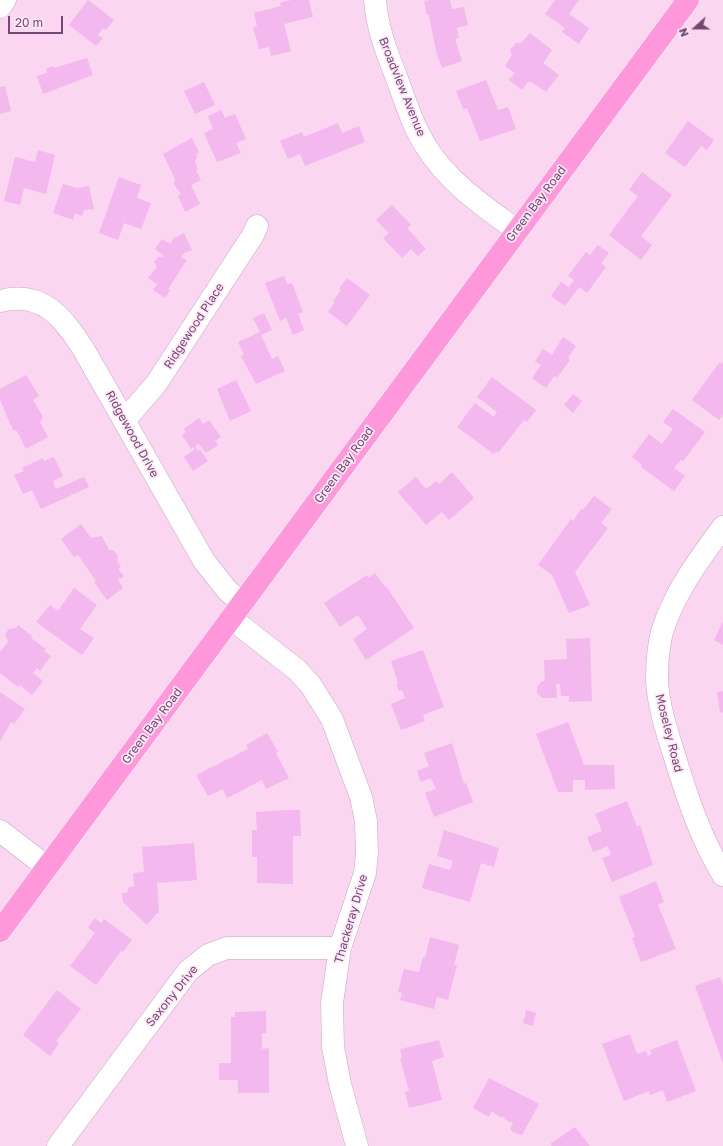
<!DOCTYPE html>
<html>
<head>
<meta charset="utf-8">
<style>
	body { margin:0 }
	#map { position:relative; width:723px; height:1146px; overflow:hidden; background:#fde2f4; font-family:"Golos Text",sans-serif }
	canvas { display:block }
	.north { position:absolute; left:675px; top:8px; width:40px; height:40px; -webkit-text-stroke:3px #ffe9f8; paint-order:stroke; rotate:249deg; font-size:11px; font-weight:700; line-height:16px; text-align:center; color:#754772 }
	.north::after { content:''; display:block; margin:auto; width:14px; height:18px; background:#754772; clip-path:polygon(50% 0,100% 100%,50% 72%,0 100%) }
	.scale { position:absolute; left:8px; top:16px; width:55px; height:18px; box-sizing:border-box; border:2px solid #754772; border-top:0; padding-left:5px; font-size:12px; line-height:14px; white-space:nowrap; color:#754772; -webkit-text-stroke:3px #ffe9f8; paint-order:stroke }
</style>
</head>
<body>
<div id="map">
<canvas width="723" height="1146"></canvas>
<div class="north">N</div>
<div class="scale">20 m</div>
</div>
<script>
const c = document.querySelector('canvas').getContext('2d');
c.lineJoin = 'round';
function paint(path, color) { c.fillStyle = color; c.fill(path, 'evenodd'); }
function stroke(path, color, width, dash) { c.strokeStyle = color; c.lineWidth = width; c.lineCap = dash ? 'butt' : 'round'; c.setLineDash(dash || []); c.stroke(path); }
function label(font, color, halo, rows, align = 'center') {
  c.font = font + ' "Golos Text",sans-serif'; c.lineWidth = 3.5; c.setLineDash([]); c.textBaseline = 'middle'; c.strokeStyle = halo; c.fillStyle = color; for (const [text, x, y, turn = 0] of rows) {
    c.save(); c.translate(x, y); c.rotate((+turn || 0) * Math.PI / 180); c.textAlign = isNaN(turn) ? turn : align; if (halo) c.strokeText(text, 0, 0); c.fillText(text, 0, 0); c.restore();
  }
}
const residential = new Path2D(`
	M0 0H723V1146H0Z`);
const building = new Path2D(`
	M88 0 114 20 106 30 103 28 98 35 103 38 96 46 69 25Z
	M291 0H309L313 17 284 24 291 51 271 56 269 47 259 49 253 27 257 26 254 13 281 6 280 3Z
	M429 0H450L452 9 464 7 468 25 457 28 459 38 455 39 462 61 442 68 436 51 429 15H427L424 1Z
	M555 0H579L569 14 589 28 579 44 562 32 565 28 545 14Z
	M530 33 552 50 543 63 559 75 546 92 532 82H528L522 90 509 80 515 73 505 66 512 55 510 50 516 43H521Z
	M87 58 93 75 43 94 37 76 47 73 46 69 53 66 54 68Z
	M486 80 498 110 508 107 516 129 480 141 467 108 463 109 456 91Z
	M204 82 215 105 195 114 184 91Z
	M5 86 11 111 0 114V87Z
	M221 110 225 118 235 114 246 139 236 143 241 153 217 162 204 133 213 129 208 116Z
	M688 121 714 140 707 150 701 146 685 167 665 153Z
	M338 123 342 133 359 126 365 142 305 166 300 154 288 159 280 141 302 132 304 137Z
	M192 138 199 152 196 154 197 157 195 162 198 169 196 170 201 180 191 185 200 204 185 212 178 196 181 194 174 184 175 179 163 154Z
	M38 150 55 155 46 194 24 188 20 205 4 201 15 157 35 162Z
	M642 172 672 195 641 236 652 245 641 260 609 235 638 196 629 190Z
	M119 177 141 185 137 198 151 203 141 229 124 223 118 240 99 233Z
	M63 184 77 188 89 186 94 209 84 210 82 216 75 213 73 220 53 213Z
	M392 205 411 225 407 228 426 249 418 256 411 249 402 258 383 238 389 233 376 220Z
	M184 233 192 250 184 253 181 257 187 260 168 289 170 290 165 298 153 290 157 284 148 278 157 267 154 262 158 257H162L163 255 155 249 162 239 170 244 174 238Z
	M598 245 609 253 601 263 606 267 587 293 579 287 565 306 551 296 561 282 569 287 574 280 568 276 586 252 590 255Z
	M284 276 287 284 292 283 303 312 298 314 304 330 293 335 286 318 280 321 265 283Z
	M347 278 370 295 347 326 328 312 335 302 333 301 341 290 339 288Z
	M264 313 272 330 261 335 272 359 278 356 285 371 256 384 241 356 244 355 238 342 260 332 253 318Z
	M563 337 576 346 568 358 570 360 557 378 554 376 546 388 532 378 541 365 535 361 543 349 552 355Z
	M723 361V415L719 420 692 400 719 363 721 364Z
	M26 375 39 396 33 400 43 417 40 422 48 437 26 449 17 431 13 430 0 400V389Z
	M492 377 536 410 527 422 524 420 498 453 496 451 494 454 457 427 475 403 494 417 497 412 477 397Z
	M236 380 251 411 230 421 217 389Z
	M573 394 582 401 573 413 564 405Z
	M673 409 705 432 683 461 681 460 674 468 685 476 674 491 641 467 642 465 632 457 649 434 662 444 673 429 663 422Z
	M199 418 203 424 209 420 221 437 215 441 218 445 206 453 199 444 195 446 198 451 200 449 208 461 193 471 184 457 195 449 193 447 191 449 182 435 186 432 184 429Z
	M54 457 63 476 53 481 56 489 84 477 89 487 41 509 32 490 23 494 14 475 24 471 22 468 43 458 44 461Z
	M452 472 474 498 449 520 442 512 426 525 398 492 416 477 426 489 436 481 439 484Z
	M594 496 612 509 601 523 608 528 575 572 590 605 569 613 552 575 538 565 571 519 573 521 581 509 583 510Z
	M81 524 91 538 102 536 109 550H113L118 556 117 561 121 567 118 569 124 576 118 580 123 588 107 600 94 582 96 581 78 555 74 557 61 539Z
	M375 573 385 587 386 586 414 628 366 660 353 639 367 629 358 615 340 627 324 603 367 575 369 578Z
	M74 588 97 605 80 629 94 638 82 655 36 622 50 605 58 611Z
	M723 621V645L714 640Z
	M18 625 32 636 31 638 46 649 44 651 51 656 40 671 37 668 33 673 43 681 32 695 20 685 18 687 0 673V652L8 642 5 634 9 629 16 628Z
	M590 638 592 701 569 702V696H561L560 684H556L557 698H542L537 693V687L542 681H545L544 660 567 659 566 639Z
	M423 650 444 707 423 715 425 721 401 730 391 704 405 698 402 690 399 691 396 684 398 683 391 661Z
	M723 691V712L720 713 717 692Z
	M0 692 25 709 14 724 11 722 0 742Z
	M568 722 584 765H614L615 789 585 790V780H573V792H558L536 734Z
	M267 733 278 752 276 753 289 778 266 789 262 780 227 798 223 789 208 796 196 775 248 749 246 745Z
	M452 743 464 784 466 783 473 802 434 817 425 793 436 789 431 778 421 782 417 771 429 766 424 753Z
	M627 801 637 827 640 825 653 865 612 882 602 858 611 855 608 846 593 852 587 837 602 831 595 814Z
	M287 810H300L301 836H293V884L257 883V857H252V830H257L256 812Z
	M444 830 499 848 494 867 481 863 470 902 422 888 429 864 450 870 453 861 437 856Z
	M194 843 197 880 157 883 159 913H157L147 925 123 902 122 893H127L129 887H134L133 873 144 872 142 847Z
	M656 881 664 902 658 905 676 949 641 962 632 938 635 937 619 897Z
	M95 918 101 923 104 919 132 940 123 952 121 951 96 985 70 966 95 933 88 927Z
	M430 937 459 945 454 965H457L448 1000 437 997 434 1009 400 1000 402 993 398 992 404 969 419 972 423 957 425 958Z
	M720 977 723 985V1063L695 986Z
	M57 990 81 1009 56 1041 59 1043 50 1056 23 1035Z
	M526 1010 536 1013 533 1026 523 1023Z
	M266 1011V1033H262V1049L269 1048V1093H238V1080H219V1063H231V1017H235V1012Z
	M630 1034 637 1054 646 1051 648 1056 652 1054 650 1050 677 1040 696 1091 667 1102 663 1090 650 1095 649 1091 624 1101 602 1044Z
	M439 1040 444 1057 432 1061 442 1100 409 1108 405 1092 409 1091 400 1058H402L400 1049Z
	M489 1078 539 1104 522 1135 513 1132 510 1129 513 1123 504 1119 505 1118 502 1116 501 1118 492 1111 489 1117 473 1108Z
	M575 1127 590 1146H552L550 1144Z`);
const minor = new Path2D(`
	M375 0C377 27 386 51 396 76 405 100 413 127 427 148 449 183 484 206 516 230
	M0 7 5 0
	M0 301C43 290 63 318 84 350L204 561 227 590 243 604
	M124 421 156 384 253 235 257 226
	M723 527C699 559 674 593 662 632 658 647 657 665 657 680 658 704 666 729 673 751 686 794 700 837 723 875
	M232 619 297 670 310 684 332 719 361 797 366 821 367 853 365 873 340 948 332 1003 333 1047 340 1084 357 1146
	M0 831 47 867
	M58 1146 188 971 208 955 227 948H340`);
const major = new Path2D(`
	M0 931 688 0`);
const streetNames = [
	["Broadview Avenue",402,87,68],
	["Green Bay Road",536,204,-53],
	["Ridgewood Place",194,326,-57],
	["Ridgewood Drive",132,434,61],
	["Green Bay Road",344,465,-54],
	["Green Bay Road",152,726,-53],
	["Moseley Road",669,733,76],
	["Thackeray Drive",351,919,-74],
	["Saxony Drive",172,996,-51]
];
paint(residential, '#fad6f0');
paint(building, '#f3b8ed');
stroke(minor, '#cca5c6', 23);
stroke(major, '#fff', 23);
stroke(minor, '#fff', 22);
stroke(major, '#fe98db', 22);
label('12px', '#754772', '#ffe9f8', streetNames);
</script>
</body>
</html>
